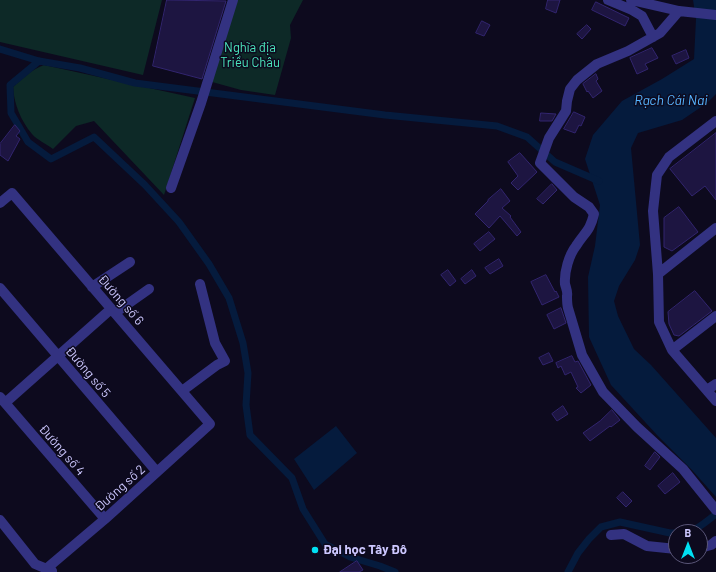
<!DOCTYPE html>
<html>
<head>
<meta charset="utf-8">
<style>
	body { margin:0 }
	#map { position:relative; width:716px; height:572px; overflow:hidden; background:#0d0a1e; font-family:Barlow,sans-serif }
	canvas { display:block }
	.north { position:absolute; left:668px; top:524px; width:40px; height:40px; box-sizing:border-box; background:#0d0a1e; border:1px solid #5a5678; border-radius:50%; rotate:0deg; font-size:11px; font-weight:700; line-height:16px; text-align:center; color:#cdc8ff }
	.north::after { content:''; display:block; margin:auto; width:14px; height:18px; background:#00e0f3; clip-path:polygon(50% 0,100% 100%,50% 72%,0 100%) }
</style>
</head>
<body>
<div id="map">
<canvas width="716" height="572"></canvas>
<div class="north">B</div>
</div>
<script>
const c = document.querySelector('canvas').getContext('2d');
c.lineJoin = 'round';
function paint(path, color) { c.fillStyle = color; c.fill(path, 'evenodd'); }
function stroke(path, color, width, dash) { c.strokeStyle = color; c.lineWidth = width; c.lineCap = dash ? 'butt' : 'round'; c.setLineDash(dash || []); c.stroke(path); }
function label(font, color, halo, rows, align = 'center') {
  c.font = font + ' Barlow,sans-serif'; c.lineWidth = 3; c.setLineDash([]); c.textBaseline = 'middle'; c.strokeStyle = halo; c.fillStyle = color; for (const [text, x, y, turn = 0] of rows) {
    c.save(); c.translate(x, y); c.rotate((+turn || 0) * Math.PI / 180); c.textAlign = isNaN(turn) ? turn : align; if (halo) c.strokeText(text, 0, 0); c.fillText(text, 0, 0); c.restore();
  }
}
const green = new Path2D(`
	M0 0H162L143 75 0 42Z
	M231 0H303L290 25 291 38 275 95 241 90 205 80Z
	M44 65 195 98 164 195 94 121 76 126 53 149C47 144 37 140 32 134 21 121 14 104 13 87 23 78 31 70 44 65Z`);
const water = new Path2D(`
	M693 0H716V94L707 103 682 120 638 133 631 148 640 245 635 260 619 286 614 301 618 316 634 349 651 365 716 438V497L692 470 657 435 611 385 589 337 588 277 595 246 600 205 585 159 593 135 622 101 662 79 694 59 696 19Z
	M336 426 357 453 314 490 294 459Z`);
const canal = new Path2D(`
	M0 49 39 61 80 68 135 83 385 115 497 126 527 137 555 162 599 181
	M39 61 10 85 11 113 28 142 51 159 94 137 145 185 179 222 209 264 229 298 243 343 248 373 246 405 250 435 292 478 303 509 325 544 350 557 380 566 395 572
	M685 532C696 531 707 521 716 514
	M568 572 578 553 589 539 601 527 620 522 670 533H676`);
const building = new Path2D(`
	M167 0 226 1 202 79 153 66Z
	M548 0H560L556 13 546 9Z
	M596 2 629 18 625 26 592 10Z
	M482 21 490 25 484 36 476 33Z
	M587 25 591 29 582 39 577 34Z
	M652 48 658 58 645 64 648 69 637 74 630 58Z
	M686 50 689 58 676 64 672 56Z
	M596 74 598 79 596 81 602 91 593 98 588 91 587 92 583 84Z
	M574 112 585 117 581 126 579 125 575 133 564 129Z
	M541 113 556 114 552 121H540Z
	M15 125 20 131 16 136 20 139 8 161 0 155V144Z
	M716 133V200L705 186 692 196 670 169Z
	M520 153 537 172 518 190 511 183 518 176 508 162Z
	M552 184 557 190 543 204 537 199Z
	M501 189 510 201 502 208 511 216 510 217 521 232 517 236 500 216 489 228 475 214 488 201V200Z
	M679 207 698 232 672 251 664 247V218Z
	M489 232 495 239 480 251 474 244Z
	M499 259 503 266 490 274 485 268Z
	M448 270 456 281 450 286 441 275Z
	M472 270 476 276 465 284 461 279Z
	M546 275 555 292 556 291 559 297 542 305 531 282Z
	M695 291 712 311 679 336 674 335 669 324 668 312Z
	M561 308 566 323 554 329 547 315Z
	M549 353 553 361 543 365 539 358Z
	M572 356 575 362 578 361 591 385 581 393 576 388 578 387 571 372 565 375 561 366 558 368 556 363Z
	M563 406 568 414 557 421 552 414Z
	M612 410 620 420 611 427 610 426 590 441 583 433 600 421Z
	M655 452 660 457 650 470 645 466Z
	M673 473 680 482 665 494 658 486Z
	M623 492 632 501 626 507 617 498Z
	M357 561 363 570 359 572H340Z`);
const minor = new Path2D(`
	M608 0 632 10 642 16 653 37
	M631 0 679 11 716 15
	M679 11 660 33 628 51 597 64 577 80 570 89 567 101 566 111 549 138 540 163 574 197 589 207 594 214C590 231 585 232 576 246 569 255 564 272 565 284 566 288 568 292 567 296 567 301 567 304 568 308L582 355 603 392 637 427 683 469 716 510
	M716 121 669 157 657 175 653 211 658 274 659 322 672 350 716 401
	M171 188 201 103 233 0
	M0 203 12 193 210 424 105 519 46 569
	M658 274 716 228
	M92 287 130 262
	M0 288 157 472
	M115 313 149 289
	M672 350 716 316
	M707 390 716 384
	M182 391 217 365 225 361 215 343 200 284
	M0 397 105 519
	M5 403 111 309
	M0 520 35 564 52 571
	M611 535 624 534 647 546 676 549
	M700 548 711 545 716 541`);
const markers = [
	[315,550,4,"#00e0f3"]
];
const parkNames = [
	["Nghĩa địa",250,48],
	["Triều Châu",250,63]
];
const streetNames = [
	["Đường số 6",121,300,49],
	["Đường số 5",88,372,50],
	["Đường số 4",62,450,49],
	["Đường số 2",120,488,-42]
];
const poiNames = [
	["Đại học Tây Đô",323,550]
];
const waterNames = [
	["Rạch Cái Nai",671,100]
];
paint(green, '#0d2927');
paint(water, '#051b3d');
stroke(canal, '#051b3d', 7);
paint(building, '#1d1541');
stroke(building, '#32256f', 1);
stroke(minor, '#333281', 10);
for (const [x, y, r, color] of markers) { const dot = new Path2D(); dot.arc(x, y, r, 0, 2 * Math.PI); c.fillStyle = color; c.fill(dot); stroke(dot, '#0d0a1e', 1.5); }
label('13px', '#4be7bd', '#0d0a1e', parkNames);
label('13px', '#cdc8ff', '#0d0a1e', streetNames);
label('bold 13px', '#cdc8ff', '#0d0a1e', poiNames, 'left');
label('italic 14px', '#56b4ff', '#0d0a1e', waterNames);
</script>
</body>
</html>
